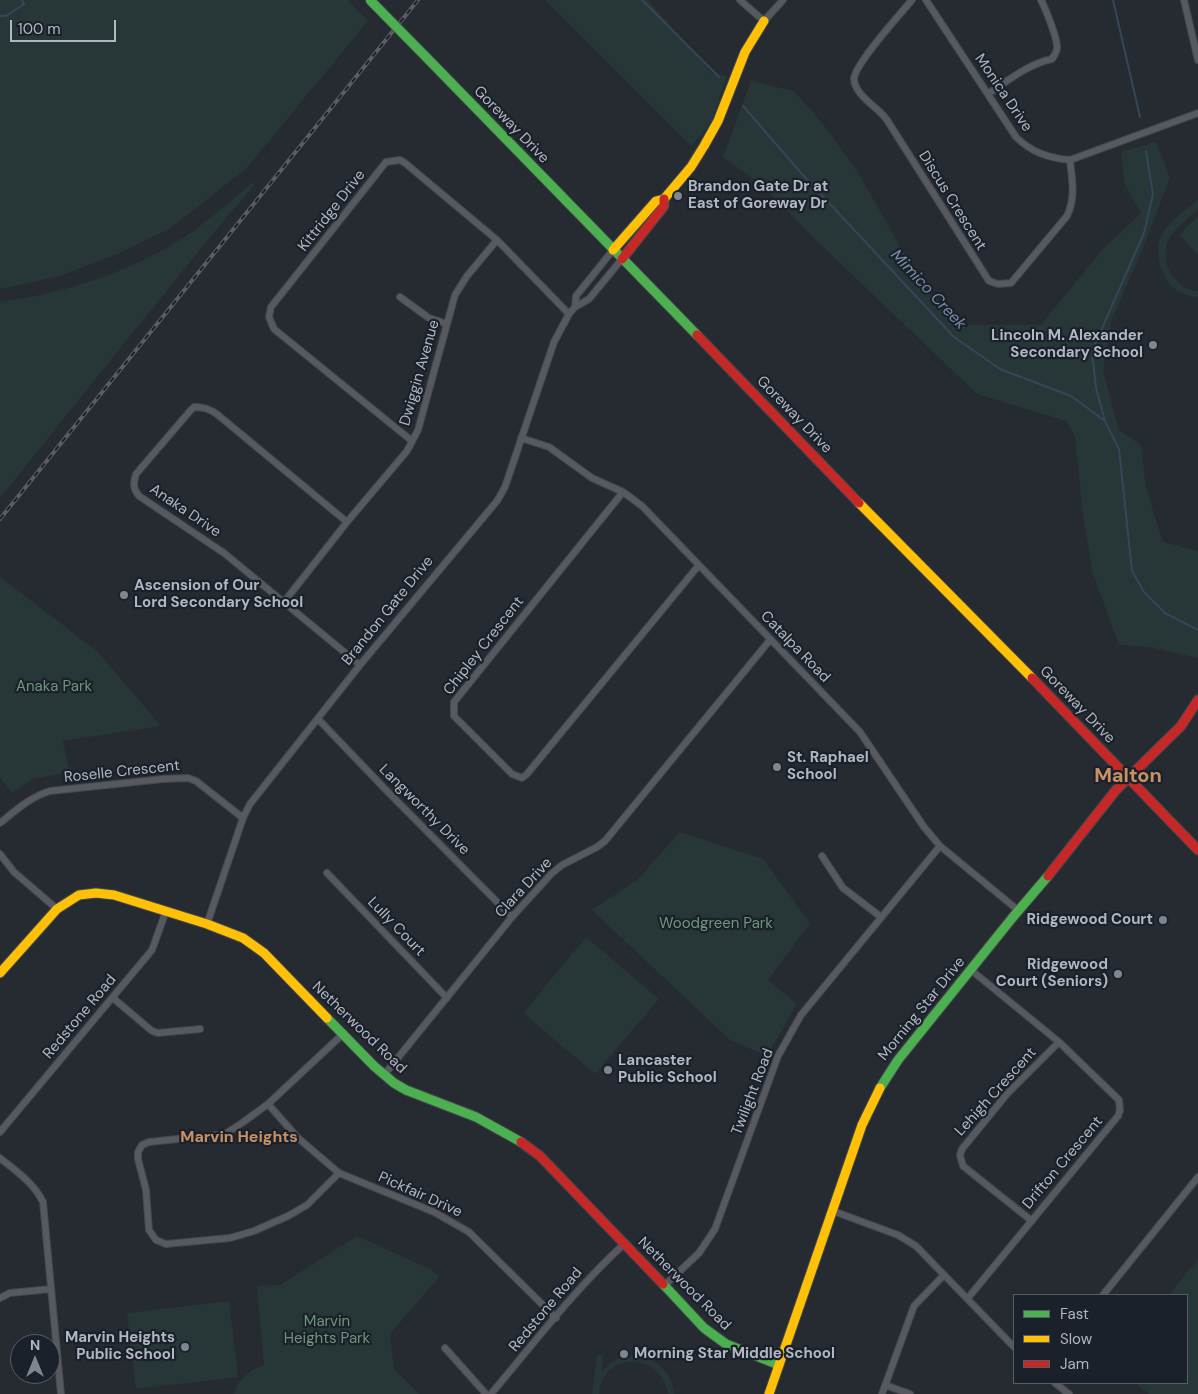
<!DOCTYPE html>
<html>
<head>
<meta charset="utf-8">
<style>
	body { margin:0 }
	#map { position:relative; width:1198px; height:1394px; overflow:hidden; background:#262b31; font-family:"DM Sans",sans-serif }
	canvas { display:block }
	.legend { position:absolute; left:1013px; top:1294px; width:175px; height:90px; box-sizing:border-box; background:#1b212a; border:1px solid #575d67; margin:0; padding:6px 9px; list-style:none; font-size:15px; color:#b0b7c2 }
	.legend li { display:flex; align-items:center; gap:10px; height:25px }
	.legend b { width:25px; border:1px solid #575d67 }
	.north { position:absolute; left:10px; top:1334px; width:50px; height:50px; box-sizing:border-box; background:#1b212a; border:1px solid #575d67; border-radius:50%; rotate:0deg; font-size:14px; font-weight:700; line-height:20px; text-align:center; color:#b0b7c2 }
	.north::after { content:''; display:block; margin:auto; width:18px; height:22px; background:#80868f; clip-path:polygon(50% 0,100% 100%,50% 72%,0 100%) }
	.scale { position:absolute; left:10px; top:20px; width:106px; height:22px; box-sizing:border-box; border:2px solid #b0b7c2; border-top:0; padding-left:6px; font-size:15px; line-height:18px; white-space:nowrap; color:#b0b7c2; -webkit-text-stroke:4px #1b212a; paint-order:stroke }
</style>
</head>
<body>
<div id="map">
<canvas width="1198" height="1394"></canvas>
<ul class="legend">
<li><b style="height:6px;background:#4caf50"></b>Fast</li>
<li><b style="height:6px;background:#ffc107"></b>Slow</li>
<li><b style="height:6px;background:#c62828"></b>Jam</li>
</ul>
<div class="north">N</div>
<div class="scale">100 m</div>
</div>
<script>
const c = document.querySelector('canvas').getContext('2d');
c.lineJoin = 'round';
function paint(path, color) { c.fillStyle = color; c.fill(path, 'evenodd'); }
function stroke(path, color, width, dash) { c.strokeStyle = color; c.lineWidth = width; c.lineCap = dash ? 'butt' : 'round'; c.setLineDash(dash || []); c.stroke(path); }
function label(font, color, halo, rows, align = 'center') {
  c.font = font + ' "DM Sans",sans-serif'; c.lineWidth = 4.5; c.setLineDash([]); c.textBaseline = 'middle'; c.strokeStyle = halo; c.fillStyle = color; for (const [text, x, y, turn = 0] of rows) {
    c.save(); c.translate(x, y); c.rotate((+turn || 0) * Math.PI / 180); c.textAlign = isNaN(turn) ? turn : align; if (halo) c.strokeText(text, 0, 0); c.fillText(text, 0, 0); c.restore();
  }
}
const green = new Path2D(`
	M0 0H348L368 21 246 169 169 229 120 253 60 276 0 289Z
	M545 0H648L712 73 727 76 712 122 691 146Z
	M751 81 794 91 823 124 856 169 913 269 958 325H1041L1101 251 1141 213 1125 185 1121 152 1156 142 1170 178 1141 253 1112 319 1103 371 1119 430 1141 445 1146 488 1163 542 1198 551V658L1149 647 1119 645 1093 574 1083 514 1075 436 1066 421 977 394 816 240 763 186 723 157Z
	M253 182 255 184 210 237 0 498V302C68 293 140 269 196 229 216 214 235 198 253 182Z
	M1198 199V210C1188 219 1174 229 1168 241 1159 263 1175 289 1198 291V297C1190 296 1183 295 1176 290 1161 278 1153 252 1162 234 1170 220 1186 210 1198 199Z
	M1198 216V255L1179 235Z
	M0 577 97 651 161 726 63 741 69 772 32 779 12 793 0 777Z
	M680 832 763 859 810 923 768 980 797 1004 767 1056 730 1040 592 910 637 880Z
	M586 937 659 999 595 1074 523 1013Z
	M357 1236 430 1269 439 1277 390 1334 394 1369 419 1394H234C239 1378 249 1370 264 1365L257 1286 280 1285Z
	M1198 1259V1394H1149L1135 1383H1187V1295H1169Z
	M229 1301 238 1377 136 1389 127 1313Z
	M597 1355H603L602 1371C607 1367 611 1361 617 1359 643 1347 673 1367 674 1394H668C661 1351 603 1351 599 1394H592Z`);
const stream = new Path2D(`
	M642 0 719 77
	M1113 0 1140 117
	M0 16H6L24 4 22 0
	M743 106 802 174 954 337 1000 369 1071 396 1105 421 1119 449 1132 571 1144 592 1165 613 1198 630
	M1105 421 1096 388 1092 351 1144 233 1153 194 1146 151`);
const street = new Path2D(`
	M740 0 764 21 783 0
	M912 0C901 13 854 65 854 79 855 96 878 107 887 120 921 174 955 228 989 281L998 284 1011 283 1067 216C1076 197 1072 180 1070 160
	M926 0 1016 137C1031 152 1048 158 1070 160L1198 113
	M1184 0 1198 60
	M988 94C1009 80 1028 64 1052 59 1054 56 1057 51 1057 48 1058 39 1045 8 1041 0
	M400 297 429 318 447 324
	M575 307 576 296 613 250
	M521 438 549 447 592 478 623 492 642 506 860 732 924 827 940 846 1019 911
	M412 441 274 329 269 317 271 307 386 162 400 160 405 163 497 240 569 314
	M623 492 454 702V716L512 774 522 778 527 774 699 565
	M347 522 218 415C210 409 204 407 194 407L190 411 136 474C133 484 133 488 139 496L224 553 360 665
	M284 602 347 522 407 451 418 430 455 295 467 276 497 240
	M318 719 386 790 512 917
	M0 823C15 811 30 797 50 791L163 779 188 778 196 781 243 818
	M0 854 14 872 57 909
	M822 856 843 888 881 917
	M327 873 447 998
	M207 924 243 818 250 804 360 665 497 501 505 487 554 342 569 314 575 307 589 299 622 259
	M113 998 152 1031 158 1033 200 1029
	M384 1075 512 917 551 874 562 865 597 847 605 841 770 640
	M268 1104 298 1138 339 1173 434 1212 469 1232 556 1318
	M0 1132 152 950 166 911
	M0 1158C16 1171 34 1183 43 1202L61 1394
	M339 1173 307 1205 288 1216 254 1231 230 1238 166 1244 156 1240 149 1230 146 1190 138 1159V1152L142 1145 149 1142 225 1134 242 1123 268 1104 344 1033
	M833 1211 898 1235 916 1246 1014 1347
	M1032 1221 963 1166 960 1155 962 1149 1007 1094 1059 1042
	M665 1285 699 1253 715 1229 778 1056 801 1015 940 846
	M1103 1295 1198 1177
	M0 1298 10 1293 51 1289
	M968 1298 1118 1116 1120 1110 1119 1100 1059 1042 971 970
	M445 1348 486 1394
	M1055 1383 1069 1394
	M885 1385 910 1394
	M491 1394C534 1343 575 1289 624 1244
	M882 1394 914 1306 944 1275`);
const fast = new Path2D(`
	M427 58 697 335
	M327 1018 374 1066 394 1083 406 1090 476 1117 521 1142
	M880 1088 898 1060 1013 917 1048 876
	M663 1284 704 1328 726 1344 779 1365`);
const slow = new Path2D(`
	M613 250 656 201 664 199 691 167 704 146 718 121 745 52 764 21
	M859 503 1032 678
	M0 973 57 909 79 895 96 893 114 895 207 924 243 938 264 953 327 1018
	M769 1394 862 1125 880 1088`);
const jam = new Path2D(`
	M622 259 664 206V199
	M697 335 859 503
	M1032 678 1198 850
	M1048 876 1116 790 1181 726 1198 700
	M521 1142 540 1156 663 1284`);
const rail = new Path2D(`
	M0 519 418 0`);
const fastBridge = new Path2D(`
	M370 0 427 58`);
const markers = [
	[678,196,5,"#80868f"],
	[1153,345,5,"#80868f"],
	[124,595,5,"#80868f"],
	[777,767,5,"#80868f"],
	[1163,920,5,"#80868f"],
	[1118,974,5,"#80868f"],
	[608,1070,5,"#80868f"],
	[185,1347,5,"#80868f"],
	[624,1354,5,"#80868f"]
];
const streetNames = [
	["Monica Drive",1003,93,56],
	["Goreway Drive",511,125,46],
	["Discus Crescent",952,201,58],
	["Kittridge Drive",332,211,-52],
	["Dwiggin Avenue",420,373,-74],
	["Goreway Drive",794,415,46],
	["Anaka Drive",185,511,34],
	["Brandon Gate Drive",388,611,-51],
	["Chipley Crescent",484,646,-52],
	["Catalpa Road",795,647,46],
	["Goreway Drive",1077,705,46],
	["Roselle Crescent",122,772,-6],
	["Langworthy Drive",424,810,45],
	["Clara Drive",524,888,-47],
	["Lully Court",396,927,46],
	["Morning Star Drive",922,1009,-51],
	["Redstone Road",80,1017,-50],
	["Netherwood Road",359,1028,44],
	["Twilight Road",753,1092,-69],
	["Lehigh Crescent",996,1092,-48],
	["Drifton Crescent",1063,1163,-50],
	["Pickfair Drive",420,1195,24],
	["Netherwood Road",684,1284,45],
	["Redstone Road",546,1310,-50]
];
const poiNames = [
	["Brandon Gate Dr at",688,187],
	["East of Goreway Dr",688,204],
	["Lincoln M. Alexander",1143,336,"right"],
	["Secondary School",1143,353,"right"],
	["Ascension of Our",134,586],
	["Lord Secondary School",134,603],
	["St. Raphael",787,758],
	["School",787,775],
	["Ridgewood Court",1153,920,"right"],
	["Ridgewood",1108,965,"right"],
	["Court (Seniors)",1108,982,"right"],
	["Lancaster",618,1061],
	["Public School",618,1078],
	["Marvin Heights",175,1338,"right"],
	["Public School",175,1355,"right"],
	["Morning Star Middle School",634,1354]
];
const parkNames = [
	["Anaka Park",54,687],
	["Woodgreen Park",716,924],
	["Marvin",327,1322],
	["Heights Park",327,1339]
];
const waterNames = [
	["Mimico Creek",928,290,47]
];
const neighbourhoodNames = [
	["Marvin Heights",239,1138]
];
const districtNames = [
	["Malton",1128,777]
];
paint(green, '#273637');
stroke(stream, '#374559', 2);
stroke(street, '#44474c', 8);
stroke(fast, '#44474c', 11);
stroke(slow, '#44474c', 11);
stroke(jam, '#44474c', 11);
stroke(street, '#56595f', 6);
stroke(fast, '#4caf50', 9);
stroke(slow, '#ffc107', 9);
stroke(jam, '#c62828', 9);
stroke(rail, '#5a5d63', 4);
stroke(rail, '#1b212a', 2, [5.5]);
stroke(fastBridge, '#44474c', 11, []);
stroke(fastBridge, '#4caf50', 9);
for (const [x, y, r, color] of markers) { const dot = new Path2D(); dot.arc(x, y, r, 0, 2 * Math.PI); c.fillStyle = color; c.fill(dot); stroke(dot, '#1b212a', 2); }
label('15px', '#b0b7c2', '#1b212a', streetNames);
label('bold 15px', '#b0b7c2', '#1b212a', poiNames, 'left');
label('15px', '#709679', '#1b212a', parkNames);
label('italic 16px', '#7a8ea9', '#1b212a', waterNames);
label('bold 16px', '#c89065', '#1b212a', neighbourhoodNames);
label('bold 20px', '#c89065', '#1b212a', districtNames);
</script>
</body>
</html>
